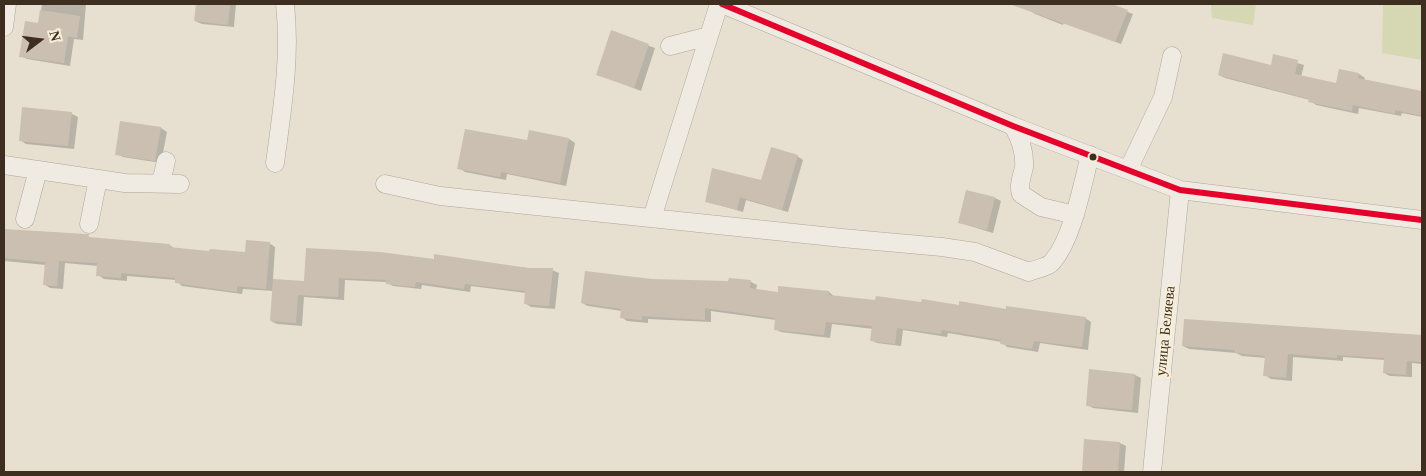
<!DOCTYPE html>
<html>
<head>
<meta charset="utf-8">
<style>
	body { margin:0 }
	#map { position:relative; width:1426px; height:476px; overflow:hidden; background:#e7e0d1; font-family:"Times New Roman",serif }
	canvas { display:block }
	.frame { position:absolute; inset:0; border:5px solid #3d2e20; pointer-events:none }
	.north { position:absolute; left:15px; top:15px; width:50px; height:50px; -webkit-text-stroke:4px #f7eed8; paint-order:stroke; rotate:75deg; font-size:14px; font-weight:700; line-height:20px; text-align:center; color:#3d2e20 }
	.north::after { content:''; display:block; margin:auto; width:18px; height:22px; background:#3d2e20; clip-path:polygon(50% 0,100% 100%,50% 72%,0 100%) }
</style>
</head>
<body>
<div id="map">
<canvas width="1426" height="476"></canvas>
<div class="frame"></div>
<div class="north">N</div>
</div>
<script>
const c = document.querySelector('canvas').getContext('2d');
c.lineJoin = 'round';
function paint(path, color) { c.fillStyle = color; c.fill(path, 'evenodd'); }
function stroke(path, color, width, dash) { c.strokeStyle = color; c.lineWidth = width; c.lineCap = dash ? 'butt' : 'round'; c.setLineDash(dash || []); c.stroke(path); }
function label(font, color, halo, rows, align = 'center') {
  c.font = font + ' "Times New Roman",serif'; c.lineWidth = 5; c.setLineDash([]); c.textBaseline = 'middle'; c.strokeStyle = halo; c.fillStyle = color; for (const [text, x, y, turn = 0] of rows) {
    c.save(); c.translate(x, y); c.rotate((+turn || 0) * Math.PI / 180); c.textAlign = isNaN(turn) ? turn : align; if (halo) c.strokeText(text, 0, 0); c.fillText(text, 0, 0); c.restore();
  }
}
const green = new Path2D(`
	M1211 4H1256L1253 25 1212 18Z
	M1383 4H1422V60L1382 53Z`);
const shadow = new Path2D(`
	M42 4H86L83 40 74 39 70 66 27 59 21 56 39 25Z
	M197 4H236L234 27 202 24 195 21Z
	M1032 4H1108L1133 14 1121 44 1064 22 1063 25 1035 14 1029 10Z
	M611 32 655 48 641 91 597 74Z
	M1274 56 1304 65 1301 77 1336 85 1339 70 1359 74 1365 78 1364 81 1422 92V117L1402 113 1401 116 1359 108 1358 114 1316 105 1310 100 1225 78 1219 75 1272 67Z
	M72 114 78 117 74 149 26 144 20 140Z
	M122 122 161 128 167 132 161 163 123 157 117 154Z
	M569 139 575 143 566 186 507 174 506 180 465 172 459 168 528 142Z
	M797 156 803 160 788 212 746 200 743 212 706 201 762 181Z
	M995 198 1001 201 993 233 960 223Z
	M4 230 86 235 93 239 169 245 174 248 211 252 246 254 269 243 275 247 273 280 306 282 307 249 552 270 559 273 555 309 531 307 525 303 526 293 471 286 470 292 422 285 421 289 393 286 386 282 345 280 344 300 304 297 302 326 277 324 271 321 273 291 243 289 242 294 182 286 176 280 127 276V281L104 279 98 275V266L65 263 63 289 50 288 44 284 46 265 4 261Z
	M730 279 751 282 757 285 756 290 779 293 829 292 835 297 1085 318 1091 322 1088 350 1040 343 1038 352 1007 347 1002 342 948 333 947 337 903 330 901 346 877 343 871 340 873 329 832 324 830 338 781 332 775 329 776 320 711 311V322L648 319V323L627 321 621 317 622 311 588 306 582 303 652 280 729 283Z
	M1185 320 1422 336V364L1412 363V377L1390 376 1384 373 1385 360 1343 357V361L1293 357 1292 381 1271 379 1265 375 1266 358 1242 356 1236 353 1189 349 1183 346Z
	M1135 375 1141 378 1138 413 1093 408 1087 405Z
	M1086 440 1120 443 1126 446 1124 472H1083Z`);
const building = new Path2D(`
	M196 4H230L228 25 194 21Z
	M1112 4 1128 10 1115 42 1012 5Z
	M40 10 80 16 77 38 68 36 64 63 19 57 25 21 38 23Z
	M611 30 649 44 634 88 596 75Z
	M1223 53 1271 65 1273 54 1298 60 1295 74 1336 83 1339 69 1359 73 1358 78 1422 91V116L1395 110V114L1353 105 1352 111 1308 102 1309 99 1218 75Z
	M22 107 72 112 68 146 19 141Z
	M120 121 161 127 155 161 115 155Z
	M465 129 527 140 529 130 569 138 560 183 501 172 500 177 457 169Z
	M771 147 798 155 782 210 740 197 737 210 705 202 712 168 761 180Z
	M966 190 995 197 987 230 958 223Z
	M4 229 86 234H89L88 237 170 244 169 247 209 251 210 249 245 252 246 240 270 242 266 289 237 286V292L175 283V278L121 273V278L96 276 97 263 59 261 57 286 43 285 45 262 4 258Z
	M306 248 380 252 434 259V254L528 268H553L549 306 524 304 525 291 465 284 464 289 416 282 415 287 386 284V280L339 278 338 297 298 295 296 323 270 321 273 279 304 281Z
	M585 271 652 279 728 281 729 278 751 280 750 288 778 292V286L829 291V295L875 300 876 296 921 302 922 299 959 305V301L1006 309V306L1086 317 1082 347 1034 341 1032 349 1000 344 1001 340 942 330 941 334 897 328 895 344 870 341 872 326 826 322 824 335 774 330 775 318 705 308V320L642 316V320L620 318 621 309 581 303Z
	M1184 319 1422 335V362L1407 361 1406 375 1383 373 1384 358 1337 355V358L1288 354 1286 378 1263 376 1265 356 1235 353V350L1182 346Z
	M1089 369 1135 374 1132 410 1086 406Z
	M1084 439 1120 442 1118 472H1082Z`);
const minor = new Path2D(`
	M722 4 1013 126 1180 190 1422 220
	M4 27 7 4
	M670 46 709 36
	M1013 126C1020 138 1025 153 1024 167 1022 177 1018 185 1021 194L1041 207 1075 215
	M275 163C282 110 291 57 285 4
	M4 165 125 183 180 184
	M1128 170 1163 97 1172 56
	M161 183 166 161
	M385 184 440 196 842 238 942 247 975 252 1029 272C1036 269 1049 267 1053 261 1073 237 1082 186 1090 155
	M652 218 719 4
	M25 219 38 170
	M89 224 98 179
	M1152 472 1180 190`);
const bus1 = new Path2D(`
	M722 4 1013 126 1180 190 1422 220`);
const markers = [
	[1093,157,4.5,"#3d2e20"]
];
const streetNames = [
	["улица Беляева",1166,331,-84]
];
paint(green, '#d6d7b3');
paint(shadow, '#0003');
paint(building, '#cbbfb2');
stroke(minor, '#ada599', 19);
stroke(minor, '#efebe3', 18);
stroke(bus1, '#e4002b', 6);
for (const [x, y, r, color] of markers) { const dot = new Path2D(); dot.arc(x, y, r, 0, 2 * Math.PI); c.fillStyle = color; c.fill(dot); stroke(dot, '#f7eed8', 2); }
label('15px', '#3d2e20', '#f7eed8', streetNames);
</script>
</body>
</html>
